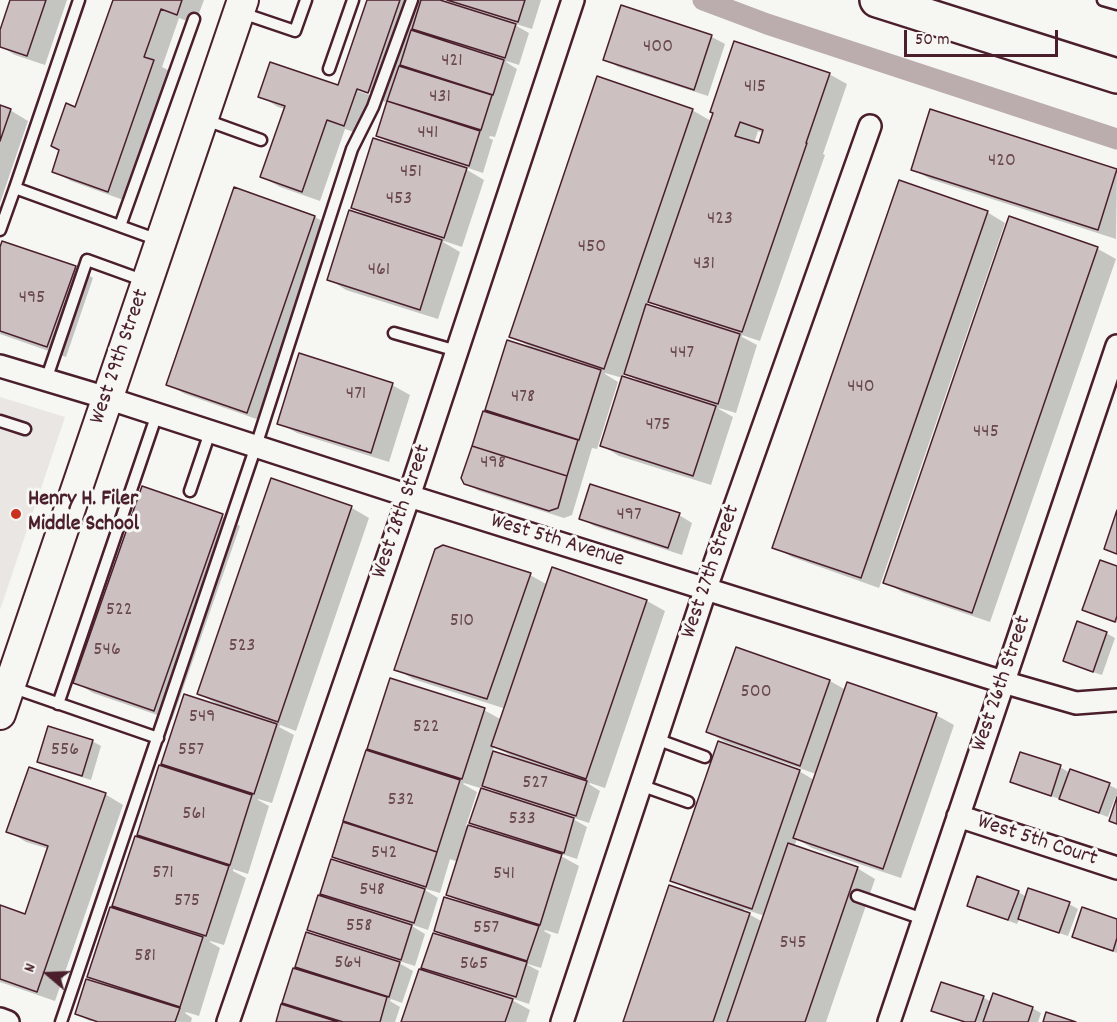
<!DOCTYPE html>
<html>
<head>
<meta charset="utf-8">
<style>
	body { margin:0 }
	#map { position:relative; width:1117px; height:1022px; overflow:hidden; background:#f6f6f2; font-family:Dekko,sans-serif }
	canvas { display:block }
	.north { position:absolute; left:18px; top:944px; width:60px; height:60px; -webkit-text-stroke:4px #f6f6f2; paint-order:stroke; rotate:289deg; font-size:16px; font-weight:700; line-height:24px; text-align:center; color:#4a1f2b }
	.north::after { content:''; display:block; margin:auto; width:21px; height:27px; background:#4a1f2b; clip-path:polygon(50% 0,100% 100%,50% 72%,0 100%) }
	.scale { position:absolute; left:904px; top:30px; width:154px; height:27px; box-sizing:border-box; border:3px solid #4a1f2b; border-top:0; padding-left:8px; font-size:18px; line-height:21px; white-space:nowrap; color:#4a1f2b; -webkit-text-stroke:4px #f6f6f2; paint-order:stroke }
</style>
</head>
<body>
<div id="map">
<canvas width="1117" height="1022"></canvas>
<div class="north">N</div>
<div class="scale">50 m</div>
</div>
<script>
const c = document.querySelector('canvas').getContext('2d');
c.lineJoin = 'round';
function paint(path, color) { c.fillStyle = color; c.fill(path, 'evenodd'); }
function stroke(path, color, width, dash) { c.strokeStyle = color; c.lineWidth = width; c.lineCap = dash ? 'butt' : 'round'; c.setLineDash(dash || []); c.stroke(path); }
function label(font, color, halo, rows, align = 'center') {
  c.font = font + ' Dekko,sans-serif'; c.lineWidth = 6; c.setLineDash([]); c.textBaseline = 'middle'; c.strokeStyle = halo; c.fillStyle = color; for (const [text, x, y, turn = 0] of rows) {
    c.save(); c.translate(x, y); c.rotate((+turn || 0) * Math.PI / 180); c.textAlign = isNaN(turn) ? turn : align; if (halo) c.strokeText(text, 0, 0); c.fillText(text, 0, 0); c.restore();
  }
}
const built = new Path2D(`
	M0 397 65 417 0 610Z`);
const shadow = new Path2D(`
	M12 0H67L45 65 15 55 0 46V35Z
	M114 0H204L195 24 179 18 162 67 172 72 126 201 71 181 53 171Z
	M369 0H541L532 29 516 24 515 25 529 33 519 65 506 61V62L517 69 495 137 490 136 489 138 493 140 483 173 465 167 464 168 484 180 462 247 444 241 443 242 460 252 438 319 346 290 329 279 368 217 353 208 394 145 377 136 388 103 375 98 363 135 345 129 320 201 280 187 262 177 285 109 278 107 260 96 339 87ZM412 27 425 35 411 32ZM358 88 376 94 375 97 358 91Z
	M622 7 712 37 725 44 708 96 618 67 605 59Z
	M829 74 847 84 823 154 825 155 760 341 742 335V337L757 345 736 413 719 408V409L733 417 711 485 619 456 601 445 623 378 605 373V374L618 382 597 449 592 448 572 515 564 518 479 491 465 483 495 415 487 410 532 348 511 336 692 110 711 121ZM758 131 764 133 760 145 754 143ZM649 300 665 310 664 311 647 306ZM624 372 640 382 639 383 622 377Z
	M0 107 10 110 28 121 0 203Z
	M931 111 1117 171 1116 239 930 179 913 169Z
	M234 189 315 217 333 227 265 422 185 394 167 384Z
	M987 212 1005 223 879 588 792 557 774 547Z
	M1010 218 1098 249 1116 259 990 622 902 592 885 582Z
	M0 251 75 267 93 278 66 357 0 334Z
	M392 385 410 395 389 462 297 433 279 423Z
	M272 480 352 508 369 518 296 731 280 725 279 727 294 735 272 803 258 799V800L269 806 248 874 233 869V871L246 878 224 945 210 941V942L220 948 199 1016 186 1012 185 1013 192 1018 191 1022 90 1021 76 1014 100 985 101 983 89 977 127 912 114 905 150 841 139 834 173 769 163 763 219 705 199 694Z
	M679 515 692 523 682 555 594 526 581 518Z
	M222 516 240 526 172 720 93 693 75 682Z
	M1117 568V623L1093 615 1084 610Z
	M553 569 647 601 665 611 605 788 590 783 589 784 600 791 589 823 574 818 573 819 587 827 577 859 562 854 561 856 579 866 558 934 545 930 544 931 551 935 541 968 528 964V965L539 971 529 1004 511 998 510 999 530 1010 526 1022H403L435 976 436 974 423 967 447 937 435 931 459 901 447 895 458 862 450 859 440 893 426 889 425 890 438 898 428 930 413 925 412 926 425 934 415 966 399 961V963L413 971 402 1003 391 999 390 1001 400 1007 395 1022H277L296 1009 284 1002 308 973 297 966 323 937 309 929 336 901 322 893 346 864 334 856 356 827 345 820 383 756 369 748 484 710 502 720 506 709 413 679 396 669 530 575 548 585ZM494 746 515 758 514 760 492 753ZM464 783 480 788 482 784 499 794 471 822 485 830V832L466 826 477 792 463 784Z
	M1106 633 1115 638 1102 675 1074 666 1065 661Z
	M737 649 830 681 846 690 936 715 954 725 901 878 812 848 797 839 794 847 857 868 875 879 826 1022H624L718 900 690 890 672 880 799 771 814 780 816 774 725 742 708 732ZM744 909 765 916 763 922 743 911Z
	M92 741 101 746 91 780 47 766 39 761Z
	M1060 767 1070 773 1071 771 1109 785 1117 789V798H1115L1108 817 1070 803 1060 798V799L1021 787 1012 782Z
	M105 794 123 805 55 1001 0 982V907L26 916 49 849 26 842 8 831Z
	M1018 892 1027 897 1069 904 1078 909 1068 936 1029 923 1020 918 1017 924 978 910 969 905Z
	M1117 920V953L1082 941 1074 936Z
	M983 997 991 1002 1032 1008 1041 1013 1038 1022H963L942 1015 933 1010Z`);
const canal = new Path2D(`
	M703 0 767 24 1117 139`);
const building = new Path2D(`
	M10 0H46L27 56 0 47V30Z
	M113 0H182L177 15 161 9 144 57 154 60 108 192 52 172 59 150 51 146 66 103 75 107Z
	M367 0H400L368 93 357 89 344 126 327 120 302 192 260 177 285 106 258 97 270 62 338 85Z
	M421 0H440L516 24 505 58 412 29Z
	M447 0H525L518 22Z
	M621 5 712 35 694 90 603 60Z
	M411 30 504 60 493 95 400 65Z
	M734 41 830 73 806 143H807L742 332 648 302 713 113 710 112ZM740 122 763 130 759 143 735 136Z
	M399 66 492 95 481 130 387 101Z
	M597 76 693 109 604 369 509 337Z
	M387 101 480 131 469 166 376 136Z
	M0 105 11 109 0 141Z
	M930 109 1117 169 1098 230 911 170Z
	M373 138 467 168 444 238 351 208Z
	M899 180 988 211 861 578 772 548Z
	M234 187 315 216 247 413 166 385Z
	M349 210 442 240 420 310 327 280Z
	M1009 216 1098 247 972 613 883 583Z
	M2 241 76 266 47 347 0 331V247Z
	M646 304 740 334 718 404 624 374Z
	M507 340 601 370 579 440 485 410Z
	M299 353 393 383 371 453 277 424Z
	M622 376 716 406 693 476 600 446Z
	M483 411 578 440 567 476 472 446Z
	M472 446 567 476 558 508 549 511 464 484 461 478Z
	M271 478 352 506 278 722 197 694Z
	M590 484 680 513 668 548 579 519Z
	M142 486 223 514 154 711 73 683Z
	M1117 510V554L1104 549Z
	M443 545 531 573 487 699 394 670 435 549Z
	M1100 560 1117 566V616L1115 622 1082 610Z
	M552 567 647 600 586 779 491 746Z
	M1077 621 1107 632 1093 672 1063 661Z
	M736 647 830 680 800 766 706 732Z
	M390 678 485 708 462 779 367 749Z
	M847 682 937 713 883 869 793 838Z
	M184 694 277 724 254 794 161 764Z
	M48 726 93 740 82 776 37 762Z
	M718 741 800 770 752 909 670 881Z
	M366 750 460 780 437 852 343 821Z
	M493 751 587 781 576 816 482 786Z
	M1020 752 1061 765 1051 796 1010 782Z
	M159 765 252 795 230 865 137 835Z
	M29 767 106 793 37 992 0 979V905L25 914 48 846 6 832Z
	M1070 769 1110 783 1099 813 1059 799Z
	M481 788 574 818 564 853 469 823Z
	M1117 797V824L1109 821Z
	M343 822 437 852 426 887 332 857Z
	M468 825 562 854 540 925 446 895Z
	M135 836 229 866 206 936 112 906Z
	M788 843 858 867 805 1022H727Z
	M331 859 425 889 414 923 320 894Z
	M977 876 1019 891 1008 920 967 906Z
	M669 885 750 913 713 1022H623Z
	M1028 888 1070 902 1059 933 1018 919Z
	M318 895 412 925 401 960 307 930Z
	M444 897 539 926 527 961 434 931Z
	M110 907 203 937 180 1007 87 977Z
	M1082 907 1117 919V938L1113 951 1072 937Z
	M306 932 400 962 389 997 295 967Z
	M433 933 527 962 516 997 421 968Z
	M293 968 387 997 380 1022H343L282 1003Z
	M419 969 513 999 505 1022H401Z
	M86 979 180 1008 175 1022H98L75 1014Z
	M941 982 984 996 975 1022H965L931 1011Z
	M993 993 1033 1007 1028 1022H983Z
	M281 1004 338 1022H276Z
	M1046 1012 1076 1022H1043Z`);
const lane = new Path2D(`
	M1103 0 1117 4
	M242 13 295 31 306 0
	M329 69 353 0
	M203 119 261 140
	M15 188 79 0
	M120 226 194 19
	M0 230 15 188 161 241
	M394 333 457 351
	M46 380 87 260 145 281
	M0 421 25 429
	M190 491 210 432
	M11 687 158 738
	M58 704 157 414
	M656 739 705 757
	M640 785 688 802
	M857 896 923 919
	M61 1022 256 446 352 149 373 107 412 0`);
const street = new Path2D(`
	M0 366 107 398 409 496 1003 682 1076 703 1117 700
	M958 816 1117 868
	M0 1019 8 1022
	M228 1022 409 496 573 0
	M562 1022 706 588 870 126
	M889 1022 1117 346`);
const secondary = new Path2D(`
	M0 714 243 0`);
const primary = new Path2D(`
	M877 0 1117 76`);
const markers = [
	[16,514,6,"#c8321e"]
];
const numberNames = [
	["400",658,48],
	["421",452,62],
	["415",755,88],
	["431",440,98],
	["441",428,134],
	["420",1002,162],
	["451",411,173],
	["453",399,200],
	["423",720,220],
	["450",592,248],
	["431",704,265],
	["461",379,271],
	["495",32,299],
	["447",682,354],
	["440",861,388],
	["471",356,395],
	["478",523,398],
	["475",658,426],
	["445",986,433],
	["498",493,464],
	["497",629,516],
	["522",119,611],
	["510",462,622],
	["523",242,647],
	["546",107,651],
	["500",756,693],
	["549",202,718],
	["522",426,728],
	["556",65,751],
	["557",191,751],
	["527",535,784],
	["532",401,801],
	["561",194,815],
	["533",522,820],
	["542",384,854],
	["571",163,874],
	["541",504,875],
	["548",372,891],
	["575",187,902],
	["558",359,927],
	["557",486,929],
	["545",793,944],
	["581",145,957],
	["564",348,964],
	["565",474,965]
];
const streetNames = [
	["West 29th Street",121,357,-71],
	["West 28th Street",403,512,-71],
	["West 5th Avenue",557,542,17],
	["West 27th Street",712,572,-71],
	["West 26th Street",1003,684,-71],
	["West 5th Court",1037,842,18]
];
const poiNames = [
	["Henry H. Filer",28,501],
	["Middle School",28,526]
];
paint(built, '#e9e6e3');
paint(shadow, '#0003');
stroke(canal, '#bbadae', 21);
paint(building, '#ccc1c0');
stroke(building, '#4a1f2b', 1.5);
stroke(lane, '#4a1f2b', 15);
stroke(street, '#4a1f2b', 26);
stroke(secondary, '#4a1f2b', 34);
stroke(primary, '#4a1f2b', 38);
stroke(lane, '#f6f6f2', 10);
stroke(street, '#f6f6f2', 21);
stroke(secondary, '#f6f6f2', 30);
stroke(primary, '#f6f6f2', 33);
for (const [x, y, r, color] of markers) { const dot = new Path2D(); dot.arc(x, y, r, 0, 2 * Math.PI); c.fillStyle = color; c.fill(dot); stroke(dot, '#f6f6f2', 2); }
label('20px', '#6a4850', null, numberNames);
label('22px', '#4a1f2b', '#f6f6f2', streetNames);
label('bold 22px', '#4a1f2b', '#f6f6f2', poiNames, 'left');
</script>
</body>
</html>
